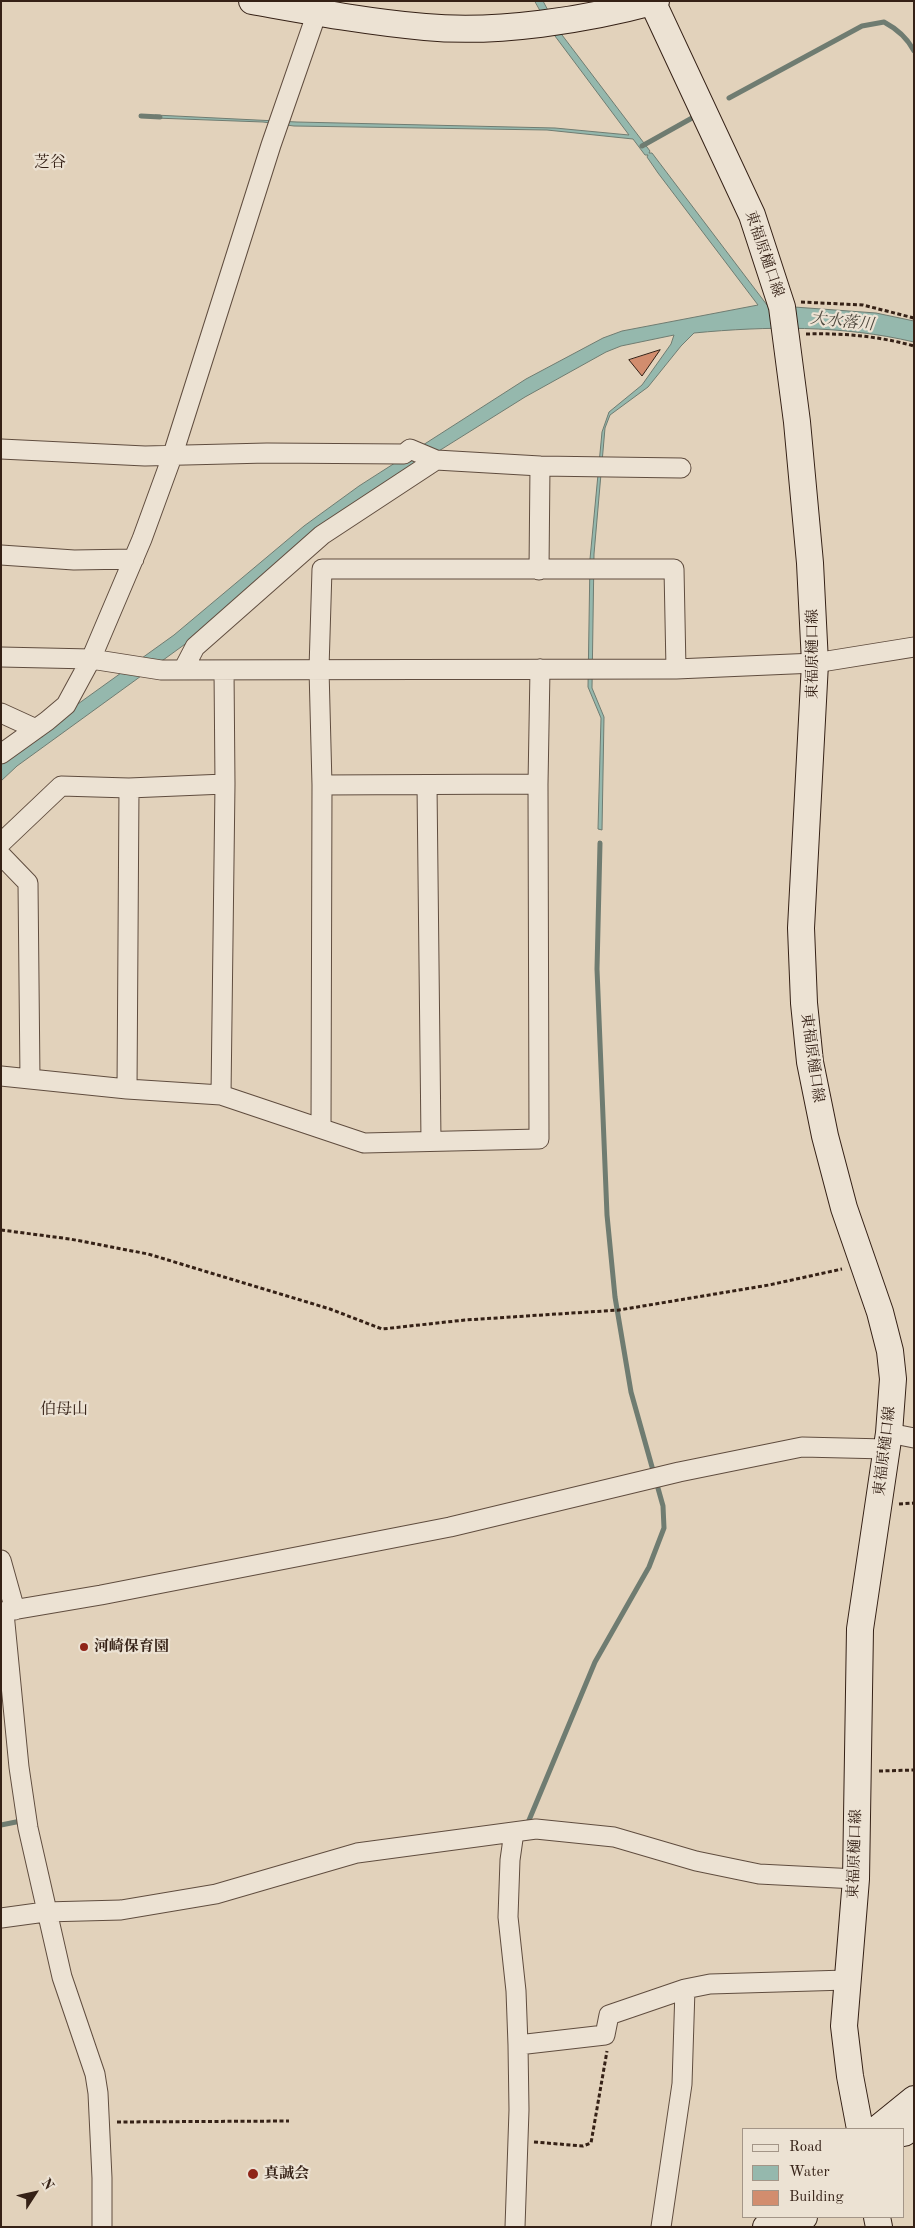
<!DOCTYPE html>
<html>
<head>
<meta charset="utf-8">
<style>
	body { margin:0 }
	#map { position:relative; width:915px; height:2228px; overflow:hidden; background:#e2d2bb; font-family:"Old Standard TT",serif }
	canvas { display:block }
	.frame { position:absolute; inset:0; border:2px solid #352116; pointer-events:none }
	.legend { position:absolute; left:742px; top:2128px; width:162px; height:90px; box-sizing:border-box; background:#ece2d3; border:1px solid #a39587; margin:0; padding:6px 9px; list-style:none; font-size:15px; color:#352116 }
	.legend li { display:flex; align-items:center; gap:10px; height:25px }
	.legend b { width:25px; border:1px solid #a39587 }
	.north { position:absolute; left:10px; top:2168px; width:50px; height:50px; -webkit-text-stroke:4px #ece2d3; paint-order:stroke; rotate:55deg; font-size:14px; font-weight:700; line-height:20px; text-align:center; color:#352116 }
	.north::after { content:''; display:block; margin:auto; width:18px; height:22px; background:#352116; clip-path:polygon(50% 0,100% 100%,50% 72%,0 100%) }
</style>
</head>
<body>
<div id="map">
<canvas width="915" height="2228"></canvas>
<div class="frame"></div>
<ul class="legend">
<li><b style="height:6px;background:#ece2d3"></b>Road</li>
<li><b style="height:14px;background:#95b8ad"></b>Water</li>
<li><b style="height:14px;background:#d28d6e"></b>Building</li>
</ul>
<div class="north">N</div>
</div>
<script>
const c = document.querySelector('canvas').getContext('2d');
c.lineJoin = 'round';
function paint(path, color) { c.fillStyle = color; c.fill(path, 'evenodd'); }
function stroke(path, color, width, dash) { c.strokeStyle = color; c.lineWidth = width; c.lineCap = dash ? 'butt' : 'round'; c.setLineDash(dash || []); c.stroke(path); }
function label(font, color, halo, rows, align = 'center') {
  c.font = font + ' "Old Standard TT","Noto Serif JP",serif'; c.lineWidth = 4.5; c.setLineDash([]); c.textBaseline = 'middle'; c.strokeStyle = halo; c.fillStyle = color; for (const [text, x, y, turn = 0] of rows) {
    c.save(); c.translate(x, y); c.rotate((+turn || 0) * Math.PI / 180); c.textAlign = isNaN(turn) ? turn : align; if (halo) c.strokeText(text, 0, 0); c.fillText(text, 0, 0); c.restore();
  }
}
const water = new Path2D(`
	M535 1H543L559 31 650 151 649 153H652L767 305 876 313 914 321V342C842 325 767 326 694 333L681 346 648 387 610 415 605 428 594 554 592 688 604 717 602 830 598 829 601 718 588 687 590 559 602 432 609 412 642 385 671 344 674 335 621 346 606 352 525 397 402 474 199 634 17 766 1 781V762L50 724 174 635 304 526 359 486 526 379 603 338 622 331 758 305 658 173 647 157 648 155H645L633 139 547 130 294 126 263 122 155 118V115L297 122 555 128 629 135 552 32Z`);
const stream = new Path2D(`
	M729 98 862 26 884 22C897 29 907 37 914 51
	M141 116 160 117
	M642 146 692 118
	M1 1825 21 1821
	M527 1825 595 1662 649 1567 664 1528 663 1506 631 1392 615 1297 607 1215 597 969 600 843`);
const building = new Path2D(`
	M660 350 642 376 629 360Z`);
const path = new Path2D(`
	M801 302 863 305 914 318
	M806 334C843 333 878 336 914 346
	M1 1230 70 1239 148 1254 330 1309 382 1329 465 1320 619 1310 769 1285 842 1269
	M899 1504 914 1503
	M879 1771 914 1770
	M117 2122 289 2121
	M534 2142 583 2146 591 2143 607 2051`);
const street = new Path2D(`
	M1 449 145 456 267 453 404 454 410 449 436 460
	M1 555 74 560 134 559
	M539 570 540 466 681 468
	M1 657 91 659 161 670 676 669 815 663 914 647
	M183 670 195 647 322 535 436 460 540 466
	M1 713 36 729
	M1 754 47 721 66 705 91 659 142 539 173 454 271 145 321 1
	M538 784 540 669
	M427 785 431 1141
	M1 843 61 786 129 788 225 784
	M1 855 28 883 30 1079
	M1 1076 127 1089 221 1095 364 1143 539 1139 538 784 322 785
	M127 1089 129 788
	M221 1095 225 784 224 670
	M321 1127 322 785 319 669 322 569H674L676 669
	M889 1433 914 1438
	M1 1560 15 1610
	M1 1612 101 1595 450 1527 679 1472 802 1447 886 1449
	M4 1613 19 1767 28 1828 62 1977 95 2074 98 2093 102 2178V2227
	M514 1832 510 1860 508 1917 516 1991 518 2045 605 2035 609 2015 685 1989 710 1984 847 1980
	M1 1918 45 1912 121 1910 216 1894 357 1853 536 1829 614 1837 696 1861 759 1874 856 1879
	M515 2227 519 2110 518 2045
	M661 2227 682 2084 685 1989`);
const secondary = new Path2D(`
	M252 1C309 11 367 22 425 27 497 34 586 20 656 1
	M652 1 752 215 782 307 797 422 810 563 815 663 801 928 804 1003 810 1062 825 1136 844 1208 880 1312 890 1351 893 1379 889 1433 860 1629 856 1879 844 2026 850 2076 860 2129
	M877 2129 914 2099
	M904 2133 914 2125
	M877 2217 879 2227
	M766 2227 777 2217
	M792 2227 804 2217`);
const markers = [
	[84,1647,5,"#8f2418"],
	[253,2174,6,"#8f2418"]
];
const streetNames = [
	["東福原樋口線",764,254,71],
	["東福原樋口線",813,654,-90],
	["東福原樋口線",812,1058,82],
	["東福原樋口線",885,1451,-83],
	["東福原樋口線",855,1854,-88]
];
const poiNames = [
	["河崎保育園",94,1647],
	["真誠会",264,2174]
];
const neighbourhoodNames = [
	["芝谷",50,163],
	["伯母山",64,1410]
];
const waterNames = [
	["大水落川",842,322,6]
];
paint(water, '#95b8ad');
stroke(water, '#6f7c71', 1);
stroke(stream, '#6f7c71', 5);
paint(building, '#d28d6e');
stroke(building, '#352116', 1);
stroke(street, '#604d3f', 21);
stroke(secondary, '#352116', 28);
stroke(path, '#352116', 3, [4, 2.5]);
stroke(street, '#ece2d3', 19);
stroke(secondary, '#ece2d3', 26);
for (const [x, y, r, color] of markers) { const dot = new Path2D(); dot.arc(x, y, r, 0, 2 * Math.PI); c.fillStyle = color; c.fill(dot); stroke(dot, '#ece2d3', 2); }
label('15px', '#352116', '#ece2d3', streetNames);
label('bold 15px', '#352116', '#ece2d3', poiNames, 'left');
label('16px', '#352116', '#ece2d3', neighbourhoodNames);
label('italic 16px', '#4d473c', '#ece2d3', waterNames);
</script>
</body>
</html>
